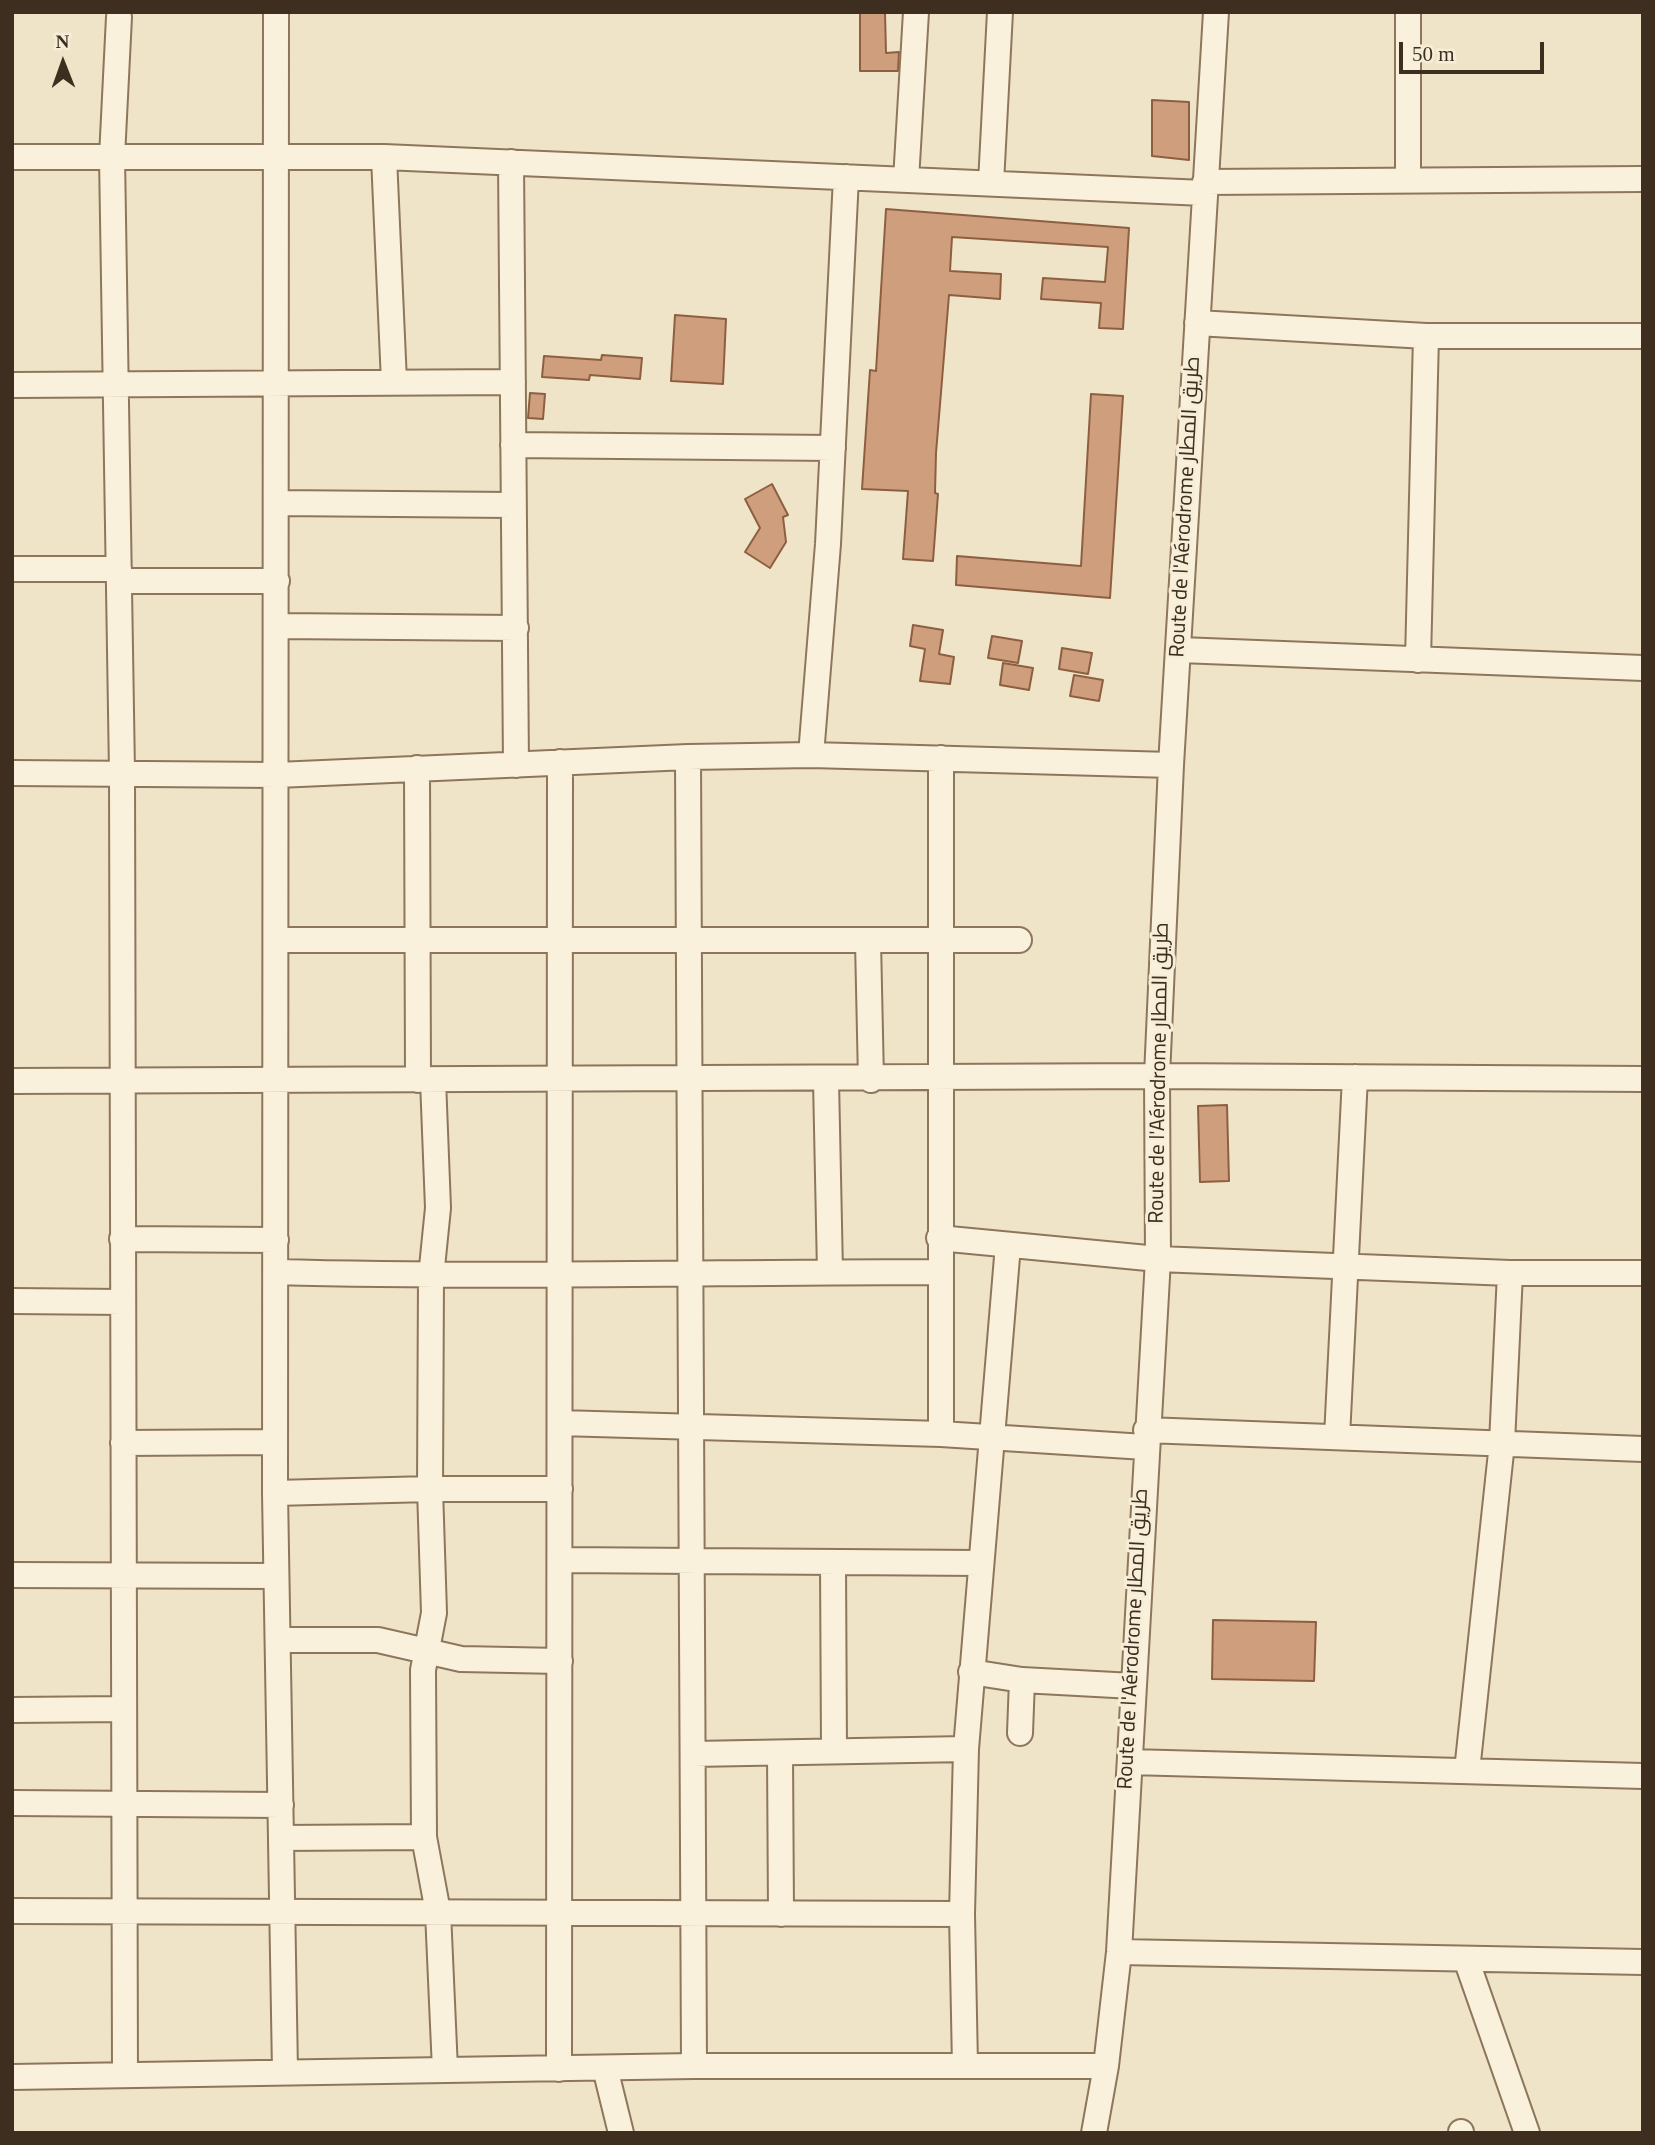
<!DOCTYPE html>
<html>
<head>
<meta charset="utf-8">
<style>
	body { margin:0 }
	#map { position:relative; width:1655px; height:2145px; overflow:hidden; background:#f0e4c8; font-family:Georgia,serif }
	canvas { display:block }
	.frame { position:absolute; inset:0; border:14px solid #3d2e20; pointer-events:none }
	.north { position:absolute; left:28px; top:28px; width:70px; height:70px; -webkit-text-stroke:5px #f7eed8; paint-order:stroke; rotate:359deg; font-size:19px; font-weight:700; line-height:28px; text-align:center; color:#3d2e20 }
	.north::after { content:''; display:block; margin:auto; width:24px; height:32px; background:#3d2e20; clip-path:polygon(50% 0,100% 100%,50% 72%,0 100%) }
	.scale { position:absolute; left:1399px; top:42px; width:145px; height:32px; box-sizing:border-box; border:4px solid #3d2e20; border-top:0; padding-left:9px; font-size:21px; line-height:24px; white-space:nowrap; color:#3d2e20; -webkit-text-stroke:5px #f7eed8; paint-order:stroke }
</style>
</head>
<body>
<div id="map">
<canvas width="1655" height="2145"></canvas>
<div class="frame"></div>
<div class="north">N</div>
<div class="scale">50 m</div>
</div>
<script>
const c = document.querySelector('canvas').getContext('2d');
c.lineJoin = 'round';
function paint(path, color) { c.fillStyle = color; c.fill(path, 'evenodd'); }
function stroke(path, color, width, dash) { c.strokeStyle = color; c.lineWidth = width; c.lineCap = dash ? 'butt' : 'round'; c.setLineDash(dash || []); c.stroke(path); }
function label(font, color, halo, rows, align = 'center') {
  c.font = font + ' Georgia,Cairo,serif'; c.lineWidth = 6; c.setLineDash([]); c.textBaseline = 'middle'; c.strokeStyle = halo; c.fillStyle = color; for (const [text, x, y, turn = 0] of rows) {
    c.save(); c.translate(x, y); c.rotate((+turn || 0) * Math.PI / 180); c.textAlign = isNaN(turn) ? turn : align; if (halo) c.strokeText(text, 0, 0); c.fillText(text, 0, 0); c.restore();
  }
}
const building = new Path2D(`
	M860 12H885L886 53 899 52 898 71H860Z
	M1152 100 1189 102V160L1152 156Z
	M886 209 1129 228 1123 329 1099 328 1101 303 1041 299 1043 278 1105 282 1108 247 952 237 950 271 1001 274 1000 299 949 295 936 453 935 493 938 494 933 561 903 559 908 491 862 489 870 370 876 371Z
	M675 315 726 319 723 384 671 381Z
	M602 355 642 358 640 379 590 375 589 380 542 377 544 356 601 360Z
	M530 393 545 394 543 419 528 418Z
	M1091 394 1123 396 1110 598 956 585 957 556 1081 566Z
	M772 484 788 515 783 517 786 542 770 568 745 552 760 528 745 499Z
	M913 625 943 630 939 654 954 657 950 684 920 681 925 649 910 646Z
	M992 636 1022 641 1018 663 988 658Z
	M1062 648 1092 653 1088 674 1059 669Z
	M1003 663 1033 668 1029 690 1000 685Z
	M1074 675 1103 680 1099 701 1070 696Z
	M1227 1105 1229 1181 1200 1182 1198 1106Z
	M1213 1620 1316 1622 1314 1681 1212 1679Z`);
const minor = new Path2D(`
	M276 12 275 1493 285 2071
	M1408 12V179
	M119 17 112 157 122 772 125 2074
	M12 157H384L1204 193
	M384 157 394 382
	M511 162 516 765
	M906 180 916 12
	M1205 182 1643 179
	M991 183 1000 12
	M1197 323 1426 336H1643
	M12 385 513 382
	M513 445 833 448
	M277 503 512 505
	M12 569H119
	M119 581H277
	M277 626 516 628
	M1180 650 1643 668
	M1418 660 1426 336
	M811 755 828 544 846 177
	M688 757 694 2066
	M417 768 418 1080
	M12 773 277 775 688 757 811 755 1171 765
	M276 940H1019
	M868 941 871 1080
	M433 1080 438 1208 431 1277 430 1489 434 1613 423 1670 424 1837 438 1912 445 2070
	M826 1080 830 1272
	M12 1081 1157 1076 1643 1079
	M939 1238 1158 1259 1510 1273H1643
	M122 1239 276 1240
	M276 1272C497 1278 718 1272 940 1272
	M12 1301 123 1302
	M560 1423 941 1434 1145 1447
	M1146 1430 1643 1449
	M941 1434V758
	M1337 1437 1355 1077
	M123 1443 275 1442
	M275 1493 430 1489H560
	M560 1560 980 1563
	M833 1562 834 1751
	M12 1575 276 1576
	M278 1640H378L461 1659 560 1661
	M971 1672 1022 1680 1133 1686
	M12 1710 124 1709
	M1020 1733 1022 1680
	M780 1753 781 1914
	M693 1754 966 1749
	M1130 1762 1643 1776
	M1467 1771 1502 1443 1510 1273
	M12 1803 281 1805
	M281 1838 424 1837
	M12 1911 962 1914
	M1119 1952 1643 1962
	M1466 1959 1527 2133
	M965 2066 962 1914 966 1749 1008 1245
	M605 2068 621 2133
	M559 2069 560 762
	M12 2077 694 2066H1106
	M1461 2132V2133
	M1094 2133 1106 2066 1119 1952 1158 1259 1157 1076 1171 765 1216 12`);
const streetNames = [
	["Route de l'Aérodrome طريق المطار",1187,507,-87],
	["Route de l'Aérodrome طريق المطار",1161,1073,-89],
	["Route de l'Aérodrome طريق المطار",1135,1639,-87]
];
paint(building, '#cf9f7d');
stroke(building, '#8d5f41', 2);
stroke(minor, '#8d765c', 28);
stroke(minor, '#faf1dc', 24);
label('21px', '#3d2e20', '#f7eed8', streetNames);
</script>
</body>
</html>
